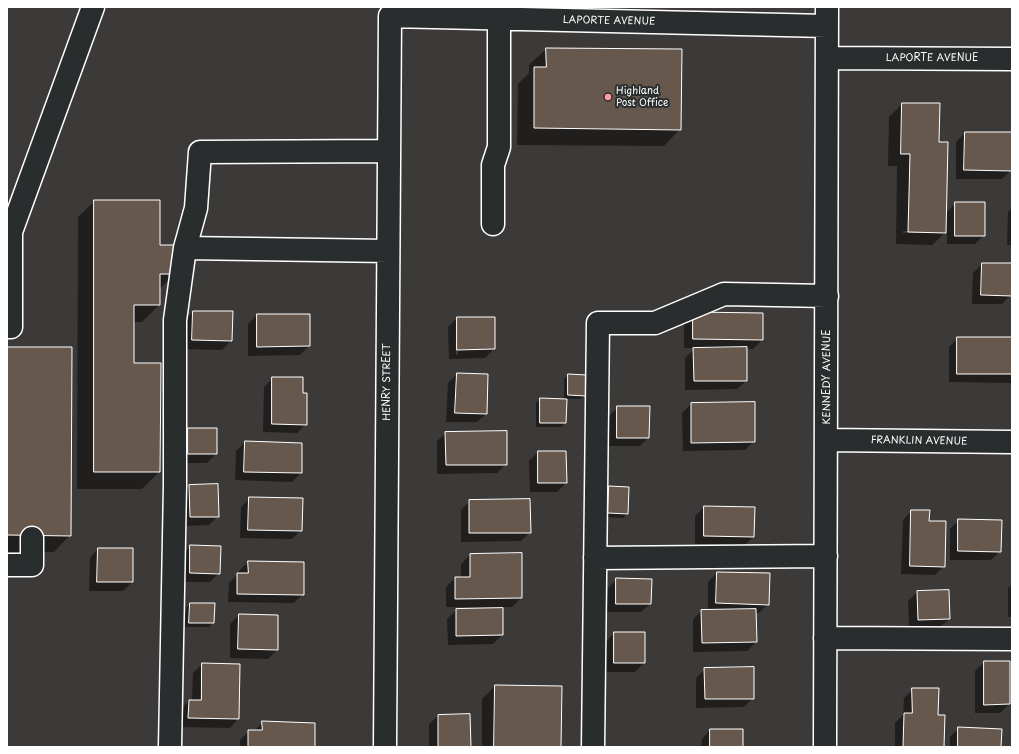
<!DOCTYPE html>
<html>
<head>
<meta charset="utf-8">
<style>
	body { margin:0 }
	#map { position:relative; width:1019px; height:754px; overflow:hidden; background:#3c3a38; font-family:"Playpen Sans",sans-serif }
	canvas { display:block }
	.frame { position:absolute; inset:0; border:8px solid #fff; pointer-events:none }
</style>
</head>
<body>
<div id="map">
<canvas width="1019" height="754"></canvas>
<div class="frame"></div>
</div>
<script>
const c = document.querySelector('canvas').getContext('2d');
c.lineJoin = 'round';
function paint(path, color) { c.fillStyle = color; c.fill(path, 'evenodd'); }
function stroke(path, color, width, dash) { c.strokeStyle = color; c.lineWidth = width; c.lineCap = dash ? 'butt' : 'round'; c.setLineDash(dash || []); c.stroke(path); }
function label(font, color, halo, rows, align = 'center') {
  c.font = font + ' "Playpen Sans",sans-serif'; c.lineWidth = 4; c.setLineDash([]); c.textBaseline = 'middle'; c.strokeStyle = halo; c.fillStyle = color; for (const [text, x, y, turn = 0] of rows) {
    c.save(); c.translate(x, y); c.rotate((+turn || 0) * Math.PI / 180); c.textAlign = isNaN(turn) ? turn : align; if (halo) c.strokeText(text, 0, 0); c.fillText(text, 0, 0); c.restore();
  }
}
const shadow = new Path2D(`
	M546 49 680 129 664 146 517 145 518 84 529 73V65Z
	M902 104 938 143 946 213 956 203 984 235 975 244H947V231L932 245 896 244 897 166H888L889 117ZM903 231H934V233H903Z
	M965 133H1011V170L1002 179H956V142Z
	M95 201 159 246 175 273 159 290V305L142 322H133V364L159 472 142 489H77L78 217Z
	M1012 208V245H1007L1008 212Z
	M982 264 1011 295 1002 304H972L973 273Z
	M193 312 231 341 222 350 184 349V321Z
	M693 313 762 340 753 349H746V381L737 389 685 390V358L695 348H684V322Z
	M257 315H309V346L300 355 248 356V324Z
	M457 318H494V349L485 358 449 359 448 327ZM456 326H458V355H456Z
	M958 338H1012V383L949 382V347Z
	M7 348 70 535 54 552H7Z
	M457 374 487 375 486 414 477 422H446L448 383Z
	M569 375 585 395 581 399H566L565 423 561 427H536V403L540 399H564V379Z
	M273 378 302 393 306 424 297 433 263 432 264 387Z
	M691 404 754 441 745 450 683 451 682 413Z
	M618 407 648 438 640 446H608L609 416Z
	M189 429 216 454 207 463H180V438Z
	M446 433 506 464 497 473 437 474V441Z
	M245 442 301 473 292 482 235 480 236 451Z
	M538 452 566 483 557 492H530L529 461Z
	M189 486 218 516 209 525 181 526 180 495Z
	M610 487 627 514 623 518 604 517 605 491Z
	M250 498 301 530 292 539 240 538 241 507Z
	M470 501 530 532 521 541 461 542V510Z
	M704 507 754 536 745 545 695 544V516Z
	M912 511 928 522 944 566 935 575 901 574 903 520Z
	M959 520 1000 551 991 560H950V529Z
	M191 546 219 573 210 582H181L182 555Z
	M98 549H132V582L123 591H89L90 558Z
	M470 555 521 598 512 607H446V587L455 578H461V564Z
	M248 562 303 594 294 603 228 602 229 583 238 574H239V571Z
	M717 573 768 604 759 613H756V642L747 651 693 652V620L701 611H708V582Z
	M617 579 650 604 641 612H607L608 588Z
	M1012 585V617H1008V588Z
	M917 592 949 619 940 627 909 628 908 601Z
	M190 604H214L213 622 209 627H185L186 608Z
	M456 610 502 635 493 644 448 645 447 619Z
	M239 615 277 650 268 659 230 658V624Z
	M614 633 644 663 635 672H606V642Z
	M984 662H1009V704L1000 713H975V671Z
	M202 664 238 719 230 728 180 727V710L189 701H192L193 673Z
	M705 669 753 698 744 707 696 708V678Z
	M495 686 560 747H482V699Z
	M913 689 937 716 943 747H895V723L903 715 904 698Z
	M469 715 470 747H429V724L438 716Z
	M263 722 314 747H240V740L249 731H254Z
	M959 728 1000 747H950V737Z
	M710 730 742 747H701L702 739Z`);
const building = new Path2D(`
	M546 48 682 49 681 130 534 128V67H546Z
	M902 103H940L939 142H948L946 233 908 232 910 154H901Z
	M965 132H1012V171L964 170Z
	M94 200H160V245H176V274H160V305H134V363H161L160 472H94Z
	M955 202H985V236H955Z
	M982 263H1012V296L981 295Z
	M193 311H233L232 341 192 340Z
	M693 312 763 313V340L693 339Z
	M257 314H310V346L257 347Z
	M457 317H495V349L457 350Z
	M957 337H1012V374H957Z
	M7 347H72L71 536 7 535Z
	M747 347V381H694L693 348Z
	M457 373 488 374 487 414 455 413Z
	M568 374 587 375 586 396 568 395Z
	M272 377H303V393H307V425L272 424Z
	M540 398 567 399 566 423H540Z
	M755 402V442L691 443V403Z
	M617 406H650L649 438H617Z
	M188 428H217V454H188Z
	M507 431V465H446L445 432Z
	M245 441 302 443V473L244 472Z
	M538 451H566L567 483H538Z
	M218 484 219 517H190L189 485Z
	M609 486 629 487 628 514 608 513Z
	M249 497 303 498 302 531 248 530Z
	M530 499 531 533H469V500Z
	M704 506 755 507 754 537 704 536Z
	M911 510H930L929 521H946L945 567 910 566Z
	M958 519 1002 520 1001 552 958 551Z
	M190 545 221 546 220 574 190 573Z
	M98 548H133V582H97Z
	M522 553V598L455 599V577H470V554Z
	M248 561 304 562V595L237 594V573H248Z
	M717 572 770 573 769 605 716 603Z
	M616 578 652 579 651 604H616Z
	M949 590 950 619 918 620 917 591Z
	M190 603H215L214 623H189Z
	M503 608V635L456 636V609Z
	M756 609 757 642 702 643 701 610Z
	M239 614 278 615V650L238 649Z
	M614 632H645V663H614Z
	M984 661H1010V704L984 705Z
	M202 663 240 664 239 719 188 718 189 700H201Z
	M754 667V699H705L704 668Z
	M495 685 562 686 561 747H494Z
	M912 688H939L938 715H945L944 747H903L904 713H912Z
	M470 714 471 747H438V715Z
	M262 721 315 723V747H248V730H262Z
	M958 727 1002 729 1001 747H958Z
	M710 729H743V747H710Z`);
const minor = new Path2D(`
	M827 58 1012 59
	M493 224V165L499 147V19
	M185 248 388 251
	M7 327H11V232L93 7
	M827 440 1012 442
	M595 558 826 556
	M7 565H32V538
	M825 638 1012 639
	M170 747 175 485V320L185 248 196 208 200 152 389 151
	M385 747 390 16 827 26
	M593 747 598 323H655L724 294 827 296
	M825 747 827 7`);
const markers = [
	[608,97,4,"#ff9aa2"]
];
const streetNames = [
	["LAPORTE AVENUE",609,21,1],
	["LAPORTE AVENUE",932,58],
	["KENNEDY AVENUE",827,377,-90],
	["HENRY STREET",387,382,-90],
	["FRANKLIN AVENUE",919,441,1]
];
const poiNames = [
	["Highland",616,91],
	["Post Office",616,103]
];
paint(shadow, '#0007');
paint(building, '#67584e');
stroke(building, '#fff', 1);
stroke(minor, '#fff', 25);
stroke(minor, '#2a2d2e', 22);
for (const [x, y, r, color] of markers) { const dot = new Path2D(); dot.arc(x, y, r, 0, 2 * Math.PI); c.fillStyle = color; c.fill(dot); stroke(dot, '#2a2d2e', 1.5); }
label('10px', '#fff', '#2a2d2e', streetNames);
label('10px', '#fff', '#2a2d2e', poiNames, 'left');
</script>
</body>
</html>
